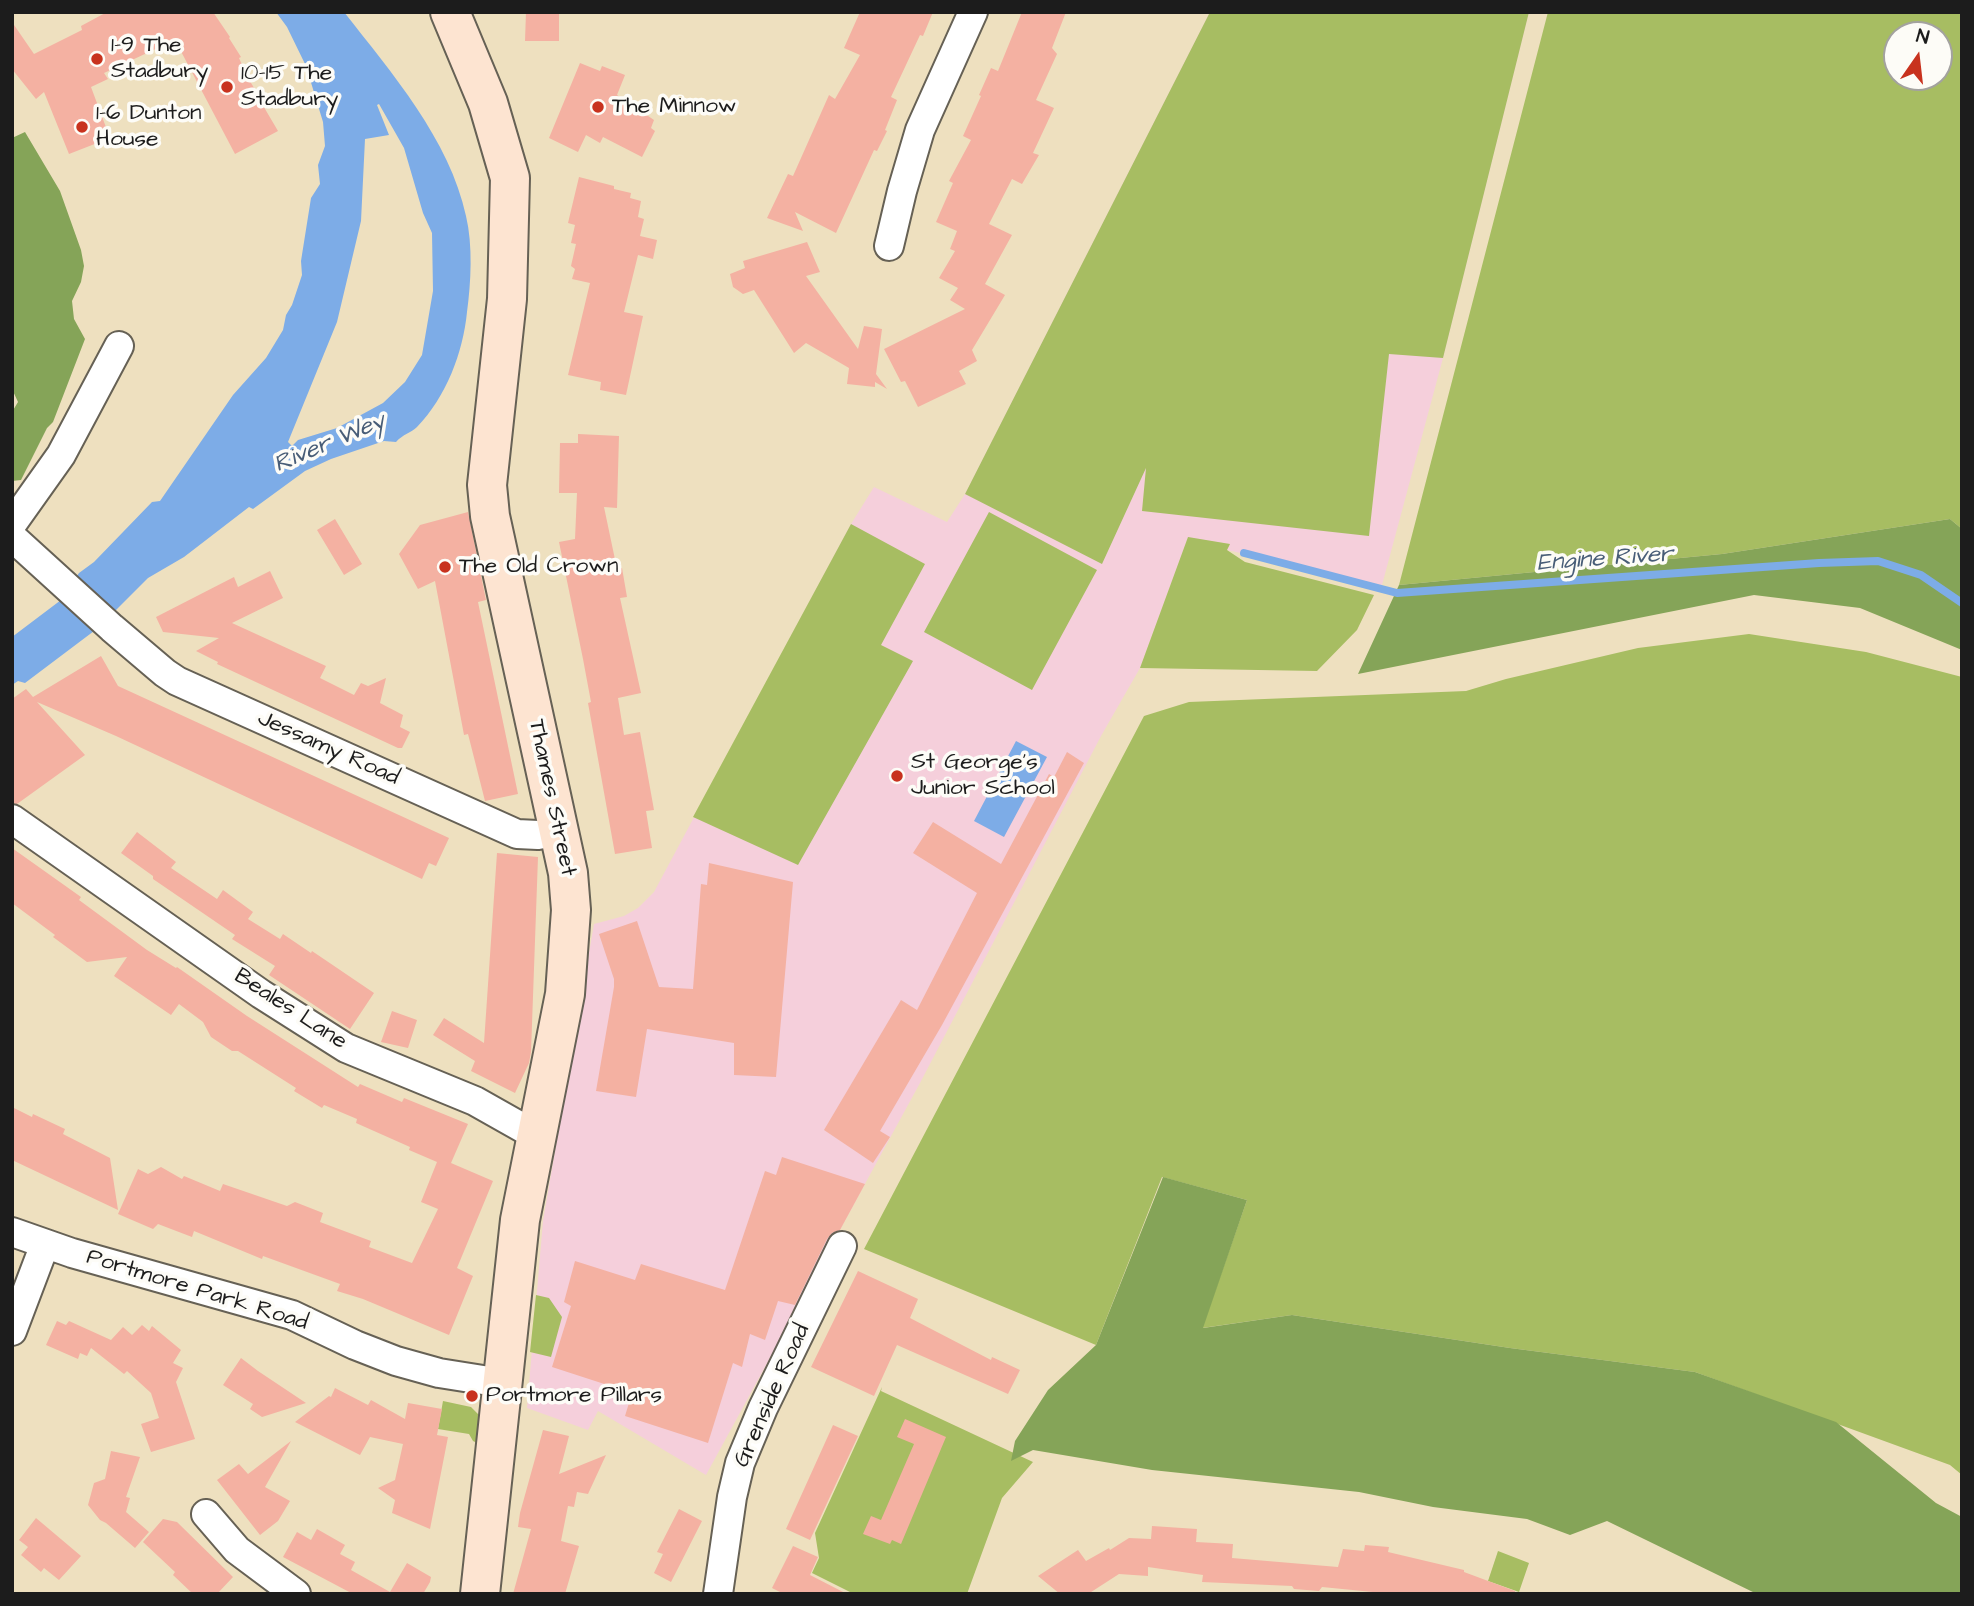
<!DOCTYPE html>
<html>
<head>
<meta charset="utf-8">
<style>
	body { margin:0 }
	#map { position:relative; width:1974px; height:1606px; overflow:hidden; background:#eee0bf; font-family:"Architects Daughter",sans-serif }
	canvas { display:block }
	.frame { position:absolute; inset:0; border:14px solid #1c1c1c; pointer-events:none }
	.north { position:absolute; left:1883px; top:21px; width:70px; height:70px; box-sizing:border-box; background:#fdfcf7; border:2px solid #a3a29f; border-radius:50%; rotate:14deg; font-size:19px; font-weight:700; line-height:28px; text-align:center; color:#1c1c1c }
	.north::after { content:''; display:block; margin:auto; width:24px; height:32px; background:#c8321e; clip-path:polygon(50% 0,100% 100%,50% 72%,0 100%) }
</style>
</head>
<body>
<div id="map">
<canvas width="1974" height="1606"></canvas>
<div class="frame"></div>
<div class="north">N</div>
</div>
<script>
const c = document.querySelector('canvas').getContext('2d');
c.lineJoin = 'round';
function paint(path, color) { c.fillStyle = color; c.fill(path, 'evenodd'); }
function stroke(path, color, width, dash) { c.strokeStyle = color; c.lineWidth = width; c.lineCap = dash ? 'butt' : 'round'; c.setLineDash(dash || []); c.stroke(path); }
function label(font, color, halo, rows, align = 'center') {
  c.font = font + ' "Architects Daughter",sans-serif'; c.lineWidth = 7; c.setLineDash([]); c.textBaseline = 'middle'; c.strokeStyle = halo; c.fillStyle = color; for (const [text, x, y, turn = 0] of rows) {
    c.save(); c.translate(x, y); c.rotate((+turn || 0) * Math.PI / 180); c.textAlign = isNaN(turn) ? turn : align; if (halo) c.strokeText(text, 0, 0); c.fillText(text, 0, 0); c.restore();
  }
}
const built = new Path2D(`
	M1210 12H1529L1443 358 1382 585 1227 550 1230 544 1188 538 1140 668 1101 736 920 1083 706 1475 598 1411 588 1430 527 1408 543 1221 594 924 624 916 638 908 654 892 851 524 874 487 947 522 965 494Z`);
const green = new Path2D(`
	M1210 12H1529L1443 358 1389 354 1369 536 1142 511 1146 468 1102 564 965 494Z
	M1548 12H1962V529L1950 519 1722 554 1399 585ZM1897 35H1939V77H1897Z
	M989 512 1097 570 1032 690 924 632Z
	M851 524 925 564 881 645 913 661 798 865 693 817Z
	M1188 537 1230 544 1227 550 1245 562 1374 595 1357 630 1317 671 1140 668Z
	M1749 634 1866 652 1962 677V1475L1950 1465 1695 1372 1510 1348 1292 1315 1202 1328 1247 1200 1162 1177 1096 1345 864 1249 1144 716 1189 702 1466 691 1506 679 1638 648Z
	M536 1295 549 1298 562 1317 551 1357 530 1352Z
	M882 1387 881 1391 1033 1462 1002 1498 967 1594H854L812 1573 819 1558 815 1533Z
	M443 1401 471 1407 480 1416 477 1443 473 1441 469 1434 438 1429Z
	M1498 1551 1529 1563 1519 1592 1488 1581Z`);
const forest = new Path2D(`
	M25 132 60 191 81 250 84 266 81 282 72 301 74 319 85 339 53 422 47 428 21 480 12 481V412L18 402 12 389V138Z
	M1950 519 1962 529V650L1860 608 1754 595 1358 674 1399 585 1722 554Z
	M1163 1177 1247 1200 1203 1328 1292 1315 1510 1348 1695 1372 1836 1422 1936 1503 1962 1517V1594H1757L1607 1521 1570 1535 1527 1519 1433 1507 1359 1492 1152 1470 1033 1450 1011 1461 1015 1441 1048 1390 1096 1345Z`);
const water = new Path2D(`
	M276 12H344C391 72 450 140 466 216 473 245 471 283 467 312 463 353 446 397 417 427 411 433 403 434 396 442L384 441 331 459 305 471 253 509 249 507 184 557 148 578 98 628 25 683 18 681 12 685V637L61 600 79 573 94 562 152 502 160 501 233 395 266 358 283 330 286 315 292 305 302 275 301 261 311 198 320 184 318 165 325 146 323 122 306 66 287 27ZM379 104 404 148 423 213 432 233 433 291 422 355 405 382 383 403 337 428 298 440 292 446 288 442 337 322 361 221 365 139 389 135 377 105Z
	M1016 741 1047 757 1004 837 974 821Z`);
const stream = new Path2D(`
	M1244 553 1397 593 1819 563 1878 561 1921 575 1962 603`);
const building = new Path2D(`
	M107 12H213L230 37 229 38 241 57 239 58 248 78 259 96 258 97 278 131 235 154 175 40 104 73 108 79 91 87 110 138 69 154 44 92 36 99 12 69V22L34 54 82 30 81 26Z
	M526 12H559V41H525Z
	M860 12H933L923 36 920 35 891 97 897 100 885 130 887 131 877 151 874 150 836 233 795 212 803 231 767 218 788 174 793 176 829 95 835 99 860 55 844 48Z
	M1022 12H1066L1052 48 1057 54 1036 100 1054 108 1033 153 1039 155 1022 184 1012 179 989 224 1012 235 985 284 1005 295 972 350 977 361 959 371 966 384 918 407 905 381 901 382 884 349 965 309 950 300 958 288 939 278 955 251 950 249 957 231 936 222 953 183 949 181 971 140 963 136 981 96 979 95 991 68 998 71Z
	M580 63 600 71 602 66 625 75 617 95 654 120 651 128 655 131 642 157 603 137 600 143 586 135 578 152 549 138Z
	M579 177 614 186V189L631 193 630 198 641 201 638 217 644 219 640 236 657 240 653 259 638 255 624 312 643 316 626 395 600 390 601 382 568 375 590 283 572 279 575 269 571 266 576 244 571 243 575 225 568 223Z
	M807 242 820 272 806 276 858 349 864 326 882 329 876 374 887 389 875 382V387L847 384 849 368 806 343 794 353 754 290 743 294 733 287 730 274 745 268 743 261Z
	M578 434 619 436 617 508 604 507 617 569 622 568 627 597 620 598 641 693 618 698 624 735 640 732 654 810 646 811 652 848 615 854 588 703 591 702 583 659 559 542 575 539 577 493H559L560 443H578Z
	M468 512 486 600 478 602 518 794 485 801 468 734 464 735 435 581 418 589 399 554 420 525Z
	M335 519 362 564 344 575 317 530Z
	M270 571 283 598 232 623 326 666 320 678 354 695 361 683 368 686 386 678 380 703 403 715 400 727 410 732 402 748H398L217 664 218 662 196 651 219 638 163 632 156 617 234 577 238 587Z
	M101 656 118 686 449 838 436 866 429 863 422 879 116 736 37 702 85 755 17 804 12 803V699L26 689 33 697Z
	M1067 752 1084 763 942 1025 880 1131 890 1137 873 1163 824 1130 901 1000 917 1010 977 893 913 853 933 822 1001 864 1049 774 1054 777Z
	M137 832 176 862 171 868 217 899 223 890 253 912 248 919 280 939 283 934 311 953 312 951 374 993 350 1029 269 975 275 966 232 939 235 935 153 879V876L121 853Z
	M12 848 81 897 79 900 147 950 176 968 177 967 247 1016 358 1087 360 1084 402 1102 404 1098 468 1124 451 1163 493 1181 457 1268 473 1276 449 1335 363 1299 337 1291 340 1284 263 1256 262 1259 194 1231 192 1237 158 1224 153 1229 118 1214 138 1169 148 1174 161 1167 182 1179 184 1176 220 1191 223 1184 287 1206 295 1202 323 1213 320 1222 371 1241 369 1247 412 1263 438 1209 421 1202 437 1162 409 1150 410 1147 356 1123 357 1119 324 1105 322 1108 294 1091 296 1088 238 1051H232L211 1037 203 1022 179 1004 171 1015 114 976 127 957 87 962 53 937 55 935 12 903Z
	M497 853 538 857 531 1052 529 1063 515 1093 471 1071 475 1061 433 1035 444 1018 484 1043Z
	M709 863 793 882 776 1077 734 1075V1043L647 1029 636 1097 596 1091 614 987V979L599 934 637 921 659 987 693 989 701 884 707 885Z
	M392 1011 417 1020 408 1048 381 1042Z
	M12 1107 32 1117 33 1114 65 1129 63 1134 110 1158 118 1210 12 1160Z
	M782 1157 865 1184 840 1230 832 1233 827 1239 795 1305 778 1301 765 1340 750 1334 742 1367 733 1363 708 1443 625 1416 632 1393 552 1367 571 1306 564 1302 575 1261 635 1280 641 1264 725 1290 765 1171 776 1175Z
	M858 1271 918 1299 910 1318 991 1360 992 1357 1020 1370 1008 1394 897 1345 874 1396 811 1367Z
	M57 1321 66 1325 69 1321 111 1340 123 1327 132 1335 142 1325 149 1331 152 1326 181 1350 173 1363 183 1368 176 1382 195 1439 151 1452 141 1424 159 1418 151 1393 127 1371 124 1374 91 1348 87 1356 80 1353 78 1359 46 1345Z
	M241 1358 258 1371 306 1403 262 1417 250 1409 253 1404 223 1385Z
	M335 1388 368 1405 371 1400 405 1419 408 1403 442 1409 437 1435 448 1437 430 1529 392 1513 395 1500 378 1488 395 1480 403 1444 370 1437 360 1455 295 1422 329 1396 331 1397Z
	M905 1419 946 1437 901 1544 892 1540 890 1544 863 1534 871 1516 881 1520 914 1444 897 1437Z
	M833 1425 858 1436 810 1540 786 1529Z
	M543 1430 569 1436 559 1474 606 1455 588 1494 577 1492 574 1507 568 1506 561 1541 579 1546 565 1594H513L531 1529 518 1527 520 1513Z
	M291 1441 265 1487 290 1501 278 1521 260 1535 217 1480 239 1464 248 1474Z
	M111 1451 140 1457 126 1497 130 1498 126 1512 149 1532 135 1548 106 1523 100 1520 88 1505 94 1483 105 1479Z
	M679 1509 702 1521 671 1582 654 1573 663 1554 657 1552Z
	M36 1518 81 1556 59 1580 44 1568 41 1572 21 1555 28 1547 19 1540Z
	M163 1519 177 1522 233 1577 217 1594H193L173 1575 175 1572 143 1542Z
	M1152 1526 1197 1529 1196 1542 1233 1544 1232 1558 1338 1567 1343 1549 1364 1551 1365 1545 1389 1547 1388 1552 1464 1570V1572L1515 1591V1594H1393L1322 1587 1319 1591 1294 1589 1292 1586 1202 1582 1203 1575 1148 1567V1576L1119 1574 1088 1594H1060L1038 1576 1078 1550 1086 1561 1109 1548 1110 1550 1129 1538 1151 1539Z
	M317 1529 345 1545 340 1554 355 1562 351 1570 390 1592 407 1563 431 1577 430 1582 423 1594H353L283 1557 297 1532 311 1540Z
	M793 1546 818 1557 810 1575 847 1594H784L772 1588Z`);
const street = new Path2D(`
	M889 246 902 191 920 130 973 12
	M12 524 61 455 119 346
	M12 537 112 628 165 673 177 681 517 834 538 835 559 831
	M12 819 261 994 346 1048 475 1101 537 1136
	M12 1232 72 1253 292 1315 355 1345 396 1361 439 1373 502 1383
	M12 1331 45 1244
	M206 1514 237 1550 296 1594
	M718 1594 732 1497 740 1463 763 1408 842 1246`);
const secondary = new Path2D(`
	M450 12 488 103 510 178 507 299 487 485 490 516 568 873 571 910 565 994 520 1220 480 1594`);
const markers = [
	[97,59,7,"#c8321e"],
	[227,87,7,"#c8321e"],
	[598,107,7,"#c8321e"],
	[82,127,7,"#c8321e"],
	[445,567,7,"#c8321e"],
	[897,776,7,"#c8321e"],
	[472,1396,7,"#c8321e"]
];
const poiNames = [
	["1-9 The",111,46],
	["Stadbury",111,72],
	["10-15 The",241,74],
	["Stadbury",241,100],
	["The Minnow",612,107],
	["1-6 Dunton",96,114],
	["House",96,140],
	["The Old Crown",459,567],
	["St George's",911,763],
	["Junior School",911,789],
	["Portmore Pillars",486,1396]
];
const streetNames = [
	["Jessamy Road",328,749,24],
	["Thames Street",551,798,78],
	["Beales Lane",290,1010,33],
	["Portmore Park Road",197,1291,17],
	["Grenside Road",773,1396,-66]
];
const waterNames = [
	["River Wey",330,444,-23],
	["Engine River",1605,560,-4]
];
paint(built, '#f5cfdb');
paint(green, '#a7bd62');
paint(forest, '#85a458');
paint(water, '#7dace7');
stroke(stream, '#7dace7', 8);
paint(building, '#f4b1a2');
stroke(street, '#666155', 32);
stroke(secondary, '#666155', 42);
stroke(street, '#fff', 28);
stroke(secondary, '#fde4d1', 38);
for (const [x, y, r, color] of markers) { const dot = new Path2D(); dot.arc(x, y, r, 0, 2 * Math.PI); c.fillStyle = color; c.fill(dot); stroke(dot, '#fdfcf7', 2.5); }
label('23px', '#1c1c1c', '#fdfcf7', poiNames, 'left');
label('23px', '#1c1c1c', '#fdfcf7', streetNames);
label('italic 24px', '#485d77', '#fdfcf7', waterNames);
</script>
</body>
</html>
